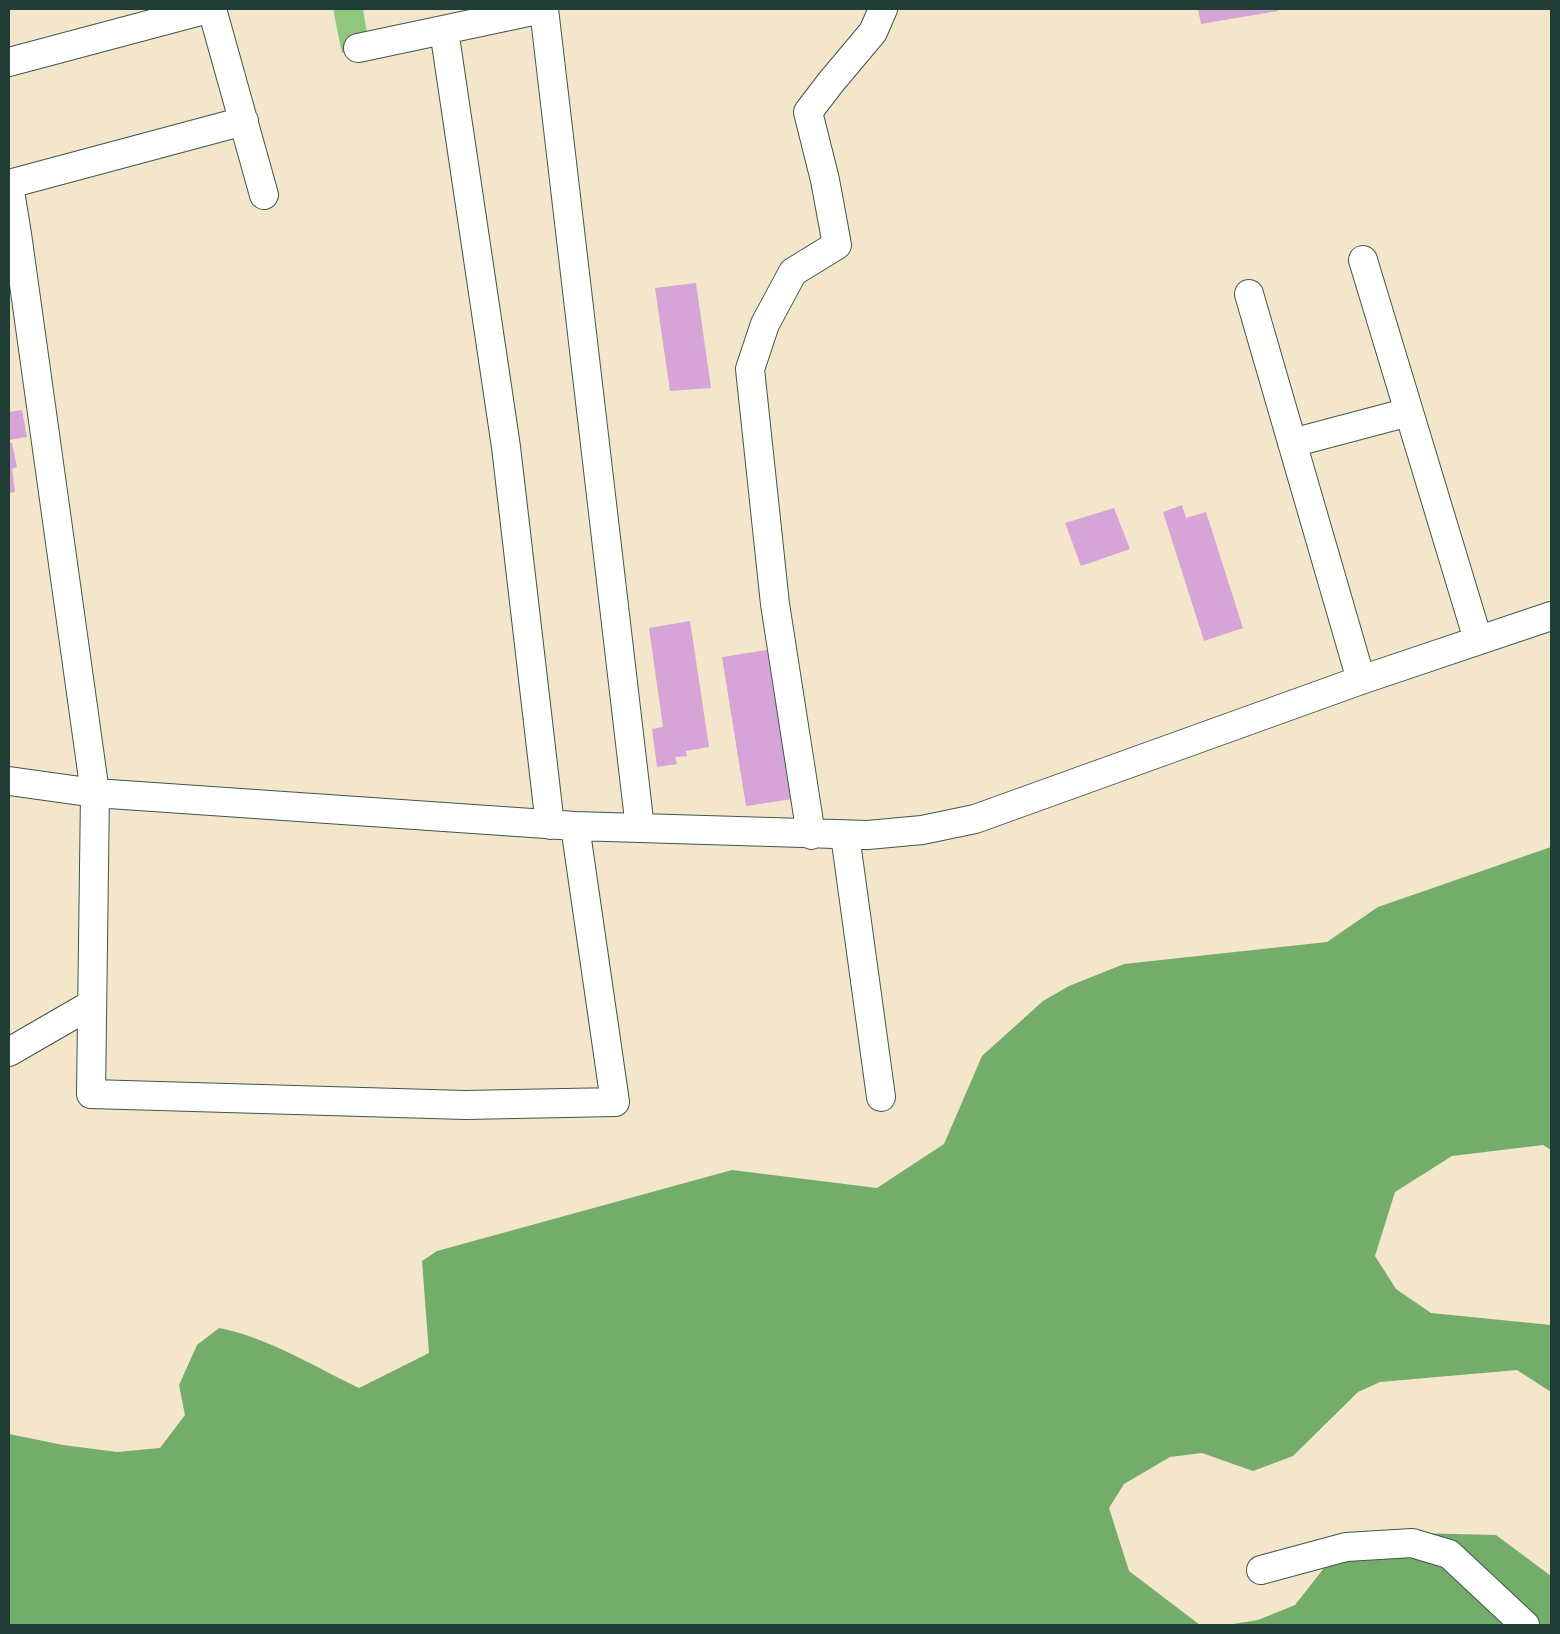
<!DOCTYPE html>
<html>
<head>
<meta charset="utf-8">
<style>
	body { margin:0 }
	#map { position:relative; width:1560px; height:1634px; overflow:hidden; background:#f4e6ca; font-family:Cardo,serif }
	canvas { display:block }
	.frame { position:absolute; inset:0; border:10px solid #1f3d34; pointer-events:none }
</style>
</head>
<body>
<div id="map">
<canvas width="1560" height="1634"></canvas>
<div class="frame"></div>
</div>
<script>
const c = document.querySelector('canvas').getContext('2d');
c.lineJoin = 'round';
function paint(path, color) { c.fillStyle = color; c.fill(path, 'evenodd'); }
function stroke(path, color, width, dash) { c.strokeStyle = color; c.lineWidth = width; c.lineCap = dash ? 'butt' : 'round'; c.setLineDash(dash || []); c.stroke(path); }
const green = new Path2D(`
	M333 9H363L369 45 342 53Z`);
const forest = new Path2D(`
	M1551 847V1150L1543 1145 1452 1156 1395 1192 1375 1256 1396 1289 1431 1313 1551 1325V1392L1517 1370 1380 1382 1358 1392 1293 1456 1253 1471 1202 1453 1170 1457 1124 1484 1109 1508 1129 1571 1200 1625H9V1434L63 1445 117 1452 160 1448 185 1415 179 1385 197 1345 219 1328C269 1338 313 1366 359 1388L429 1353 422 1261 437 1251 732 1170 877 1188 944 1144 982 1056 1043 1001 1069 986 1124 964 1327 942 1378 907Z
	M1373 1532 1496 1535 1551 1576V1625H1227L1258 1620 1295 1605 1324 1568Z`);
const building = new Path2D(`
	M1198 9H1278V11L1201 24Z
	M696 283 711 388 670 391 655 288Z
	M22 410 27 437 9 440V412Z
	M9 443H12L17 467 12 469 15 492 9 493Z
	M1182 505 1186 518 1206 512 1243 628 1204 641 1163 512Z
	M1114 508 1130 549 1081 566 1065 523Z
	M690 621 709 747 686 751 687 756 675 757 677 764 657 767 652 729 663 727 649 628Z
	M767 650 793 799 746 806 722 657Z`);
const minor = new Path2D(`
	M212 9 264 195
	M544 9 640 828
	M444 30 506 447 550 825
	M358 48 542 9
	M9 62 208 9
	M9 184 244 121
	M9 185 17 234 95 793 91 1094 465 1105 615 1102 575 826
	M1363 260 1478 640
	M1249 294 1361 680
	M1292 443 1409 412
	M9 781 95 793 575 826 868 835 922 830 975 819 1361 680 1551 616
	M811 835 775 604 750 369 765 324 793 272 837 245 825 180 808 112 831 82 873 32 883 9
	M845 835 881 1097
	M9 1052 92 1004
	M1261 1570 1346 1547 1412 1543 1449 1554 1525 1625`);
paint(green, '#91c77a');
paint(forest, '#74ac6a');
paint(building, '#d7a4d8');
stroke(minor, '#3f564a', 30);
stroke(minor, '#fff', 28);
</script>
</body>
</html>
